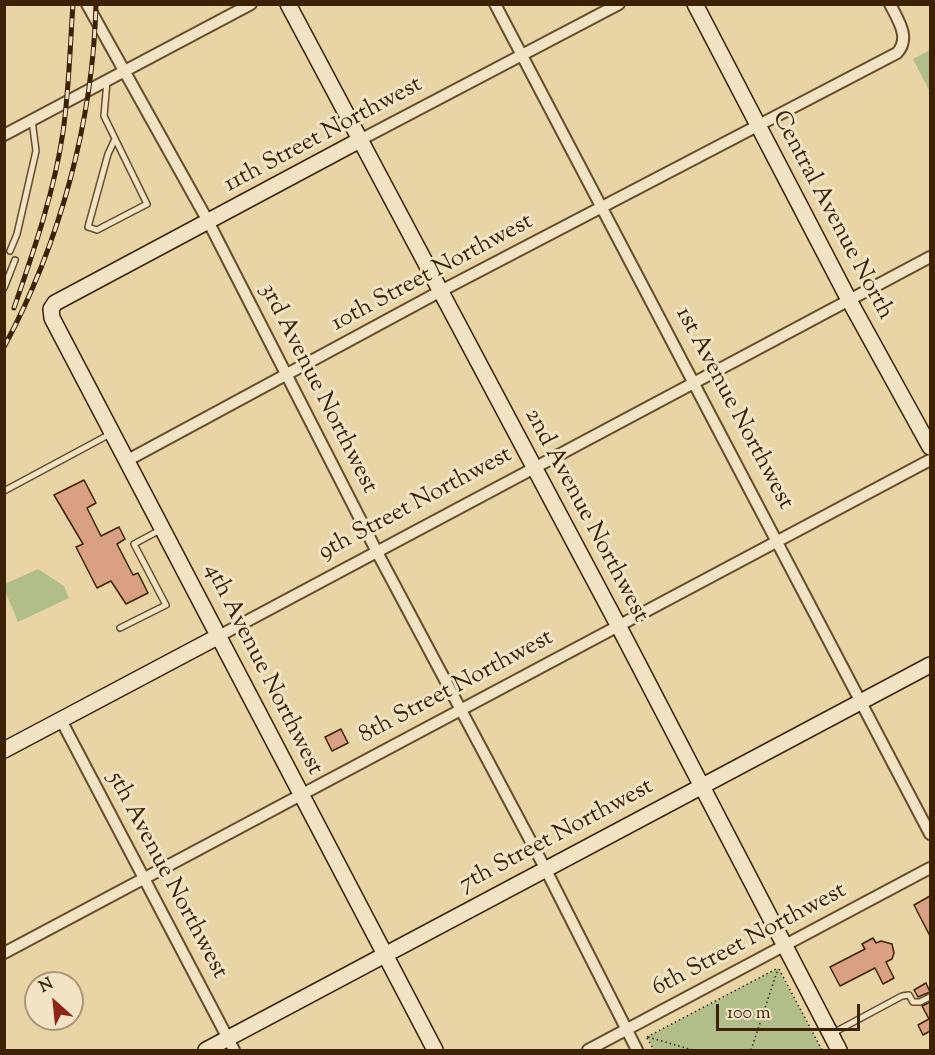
<!DOCTYPE html>
<html>
<head>
<meta charset="utf-8">
<style>
	body { margin:0 }
	#map { position:relative; width:935px; height:1055px; overflow:hidden; background:#e9d4a5; font-family:"Sorts Mill Goudy",serif }
	canvas { display:block }
	.frame { position:absolute; inset:0; border:6px solid #3c2202; pointer-events:none }
	.north { position:absolute; left:24px; top:971px; width:60px; height:60px; box-sizing:border-box; background:#f1e3c4; border:2px solid #a99676; border-radius:50%; rotate:333deg; font-size:16px; font-weight:700; line-height:24px; text-align:center; color:#3c2202 }
	.north::after { content:''; display:block; margin:auto; width:21px; height:27px; background:#8f2418; clip-path:polygon(50% 0,100% 100%,50% 72%,0 100%) }
	.scale { position:absolute; left:716px; top:1004px; width:144px; height:27px; box-sizing:border-box; border:3px solid #3c2202; border-top:0; padding-left:8px; font-size:18px; line-height:21px; white-space:nowrap; color:#3c2202; -webkit-text-stroke:4px #f1e3c4; paint-order:stroke }
</style>
</head>
<body>
<div id="map">
<canvas width="935" height="1055"></canvas>
<div class="frame"></div>
<div class="north">N</div>
<div class="scale">100 m</div>
</div>
<script>
const c = document.querySelector('canvas').getContext('2d');
c.lineJoin = 'round';
function paint(path, color) { c.fillStyle = color; c.fill(path, 'evenodd'); }
function stroke(path, color, width, dash) { c.strokeStyle = color; c.lineWidth = width; c.lineCap = dash ? 'butt' : 'round'; c.setLineDash(dash || []); c.stroke(path); }
function label(font, color, halo, rows, align = 'center') {
  c.font = font + ' "Sorts Mill Goudy",serif'; c.lineWidth = 6; c.setLineDash([]); c.textBaseline = 'middle'; c.strokeStyle = halo; c.fillStyle = color; for (const [text, x, y, turn = 0] of rows) {
    c.save(); c.translate(x, y); c.rotate((+turn || 0) * Math.PI / 180); c.textAlign = isNaN(turn) ? turn : align; if (halo) c.strokeText(text, 0, 0); c.fillText(text, 0, 0); c.restore();
  }
}
const green = new Path2D(`
	M930 50V92L913 59Z
	M38 569 64 586 69 598 18 622 5 591V584Z
	M778 968 822 1050H654L647 1037Z`);
const building = new Path2D(`
	M84 480 96 503 87 508 101 536 119 527 125 539 117 544 133 575 138 573 148 593 126 604 111 581 97 588 76 547 83 544 54 495Z
	M341 729 348 743 332 751 325 737Z
	M930 896V936L914 905Z
	M873 938 876 943 881 941 892 944 894 953 892 959 886 962 894 978 883 984 875 968 840 986 830 967 865 949 862 944Z
	M926 983 930 992 918 997 914 990Z
	M930 1002V1031L923 1035 918 1025 929 1019 922 1006Z`);
const path = new Path2D(`
	M779 969 822 1050
	M647 1037 778 968
	M648 1037 693 1050
	M647 1038 654 1050
	M751 1050 778 969`);
const lane = new Path2D(`
	M107 81 104 116 147 204 97 230 88 227 108 154 115 139
	M10 251 17 234 36 151 32 120
	M4 288 15 260
	M4 491 112 433
	M120 628 166 605 134 544 162 529
	M833 1033 902 996 909 995 913 1002H920L930 997`);
const street = new Path2D(`
	M87 4 209 223 377 552 546 870 637 1050
	M495 4 930 834
	M4 135 251 4
	M360 140 619 4
	M128 460 439 292 897 53C911 38 898 20 890 4
	M219 636 930 257
	M61 720 234 1050
	M4 953 930 460
	M588 1050 930 868`);
const secondary = new Path2D(`
	M288 4 618 625 839 1050
	M695 4 849 300 930 447
	M360 140 55 303 51 309 52 318 435 1050
	M4 750 219 636
	M206 1050 930 665`);
const rail = new Path2D(`
	M14 308C34 250 54 193 63 132 69 90 70 47 73 4
	M4 347C60 243 93 122 96 4`);
const streetNames = [
	["11th Street Northwest",324,136,-28],
	["Central Avenue North",831,216,62],
	["10th Street Northwest",433,274,-28],
	["3rd Avenue Northwest",317,389,63],
	["1st Avenue Northwest",733,409,62],
	["9th Street Northwest",416,505,-28],
	["2nd Avenue Northwest",585,516,62],
	["4th Avenue Northwest",262,670,63],
	["8th Street Northwest",457,688,-28],
	["7th Street Northwest",557,837,-28],
	["5th Avenue Northwest",166,876,62],
	["6th Street Northwest",750,941,-28]
];
paint(green, '#b1be8a');
paint(building, '#d9a084');
stroke(building, '#3c2202', 1.5);
stroke(lane, '#674e2b', 8);
stroke(street, '#674e2b', 14);
stroke(secondary, '#3c2202', 18);
stroke(path, '#3c2202', 1.5, [1.5, 3]);
stroke(lane, '#f1e3c4', 5);
stroke(street, '#f1e3c4', 10);
stroke(secondary, '#f1e3c4', 15);
stroke(rail, '#3c2202', 5);
stroke(rail, '#f1e3c4', 3, [9]);
label('24px', '#3c2202', '#f1e3c4', streetNames);
</script>
</body>
</html>
